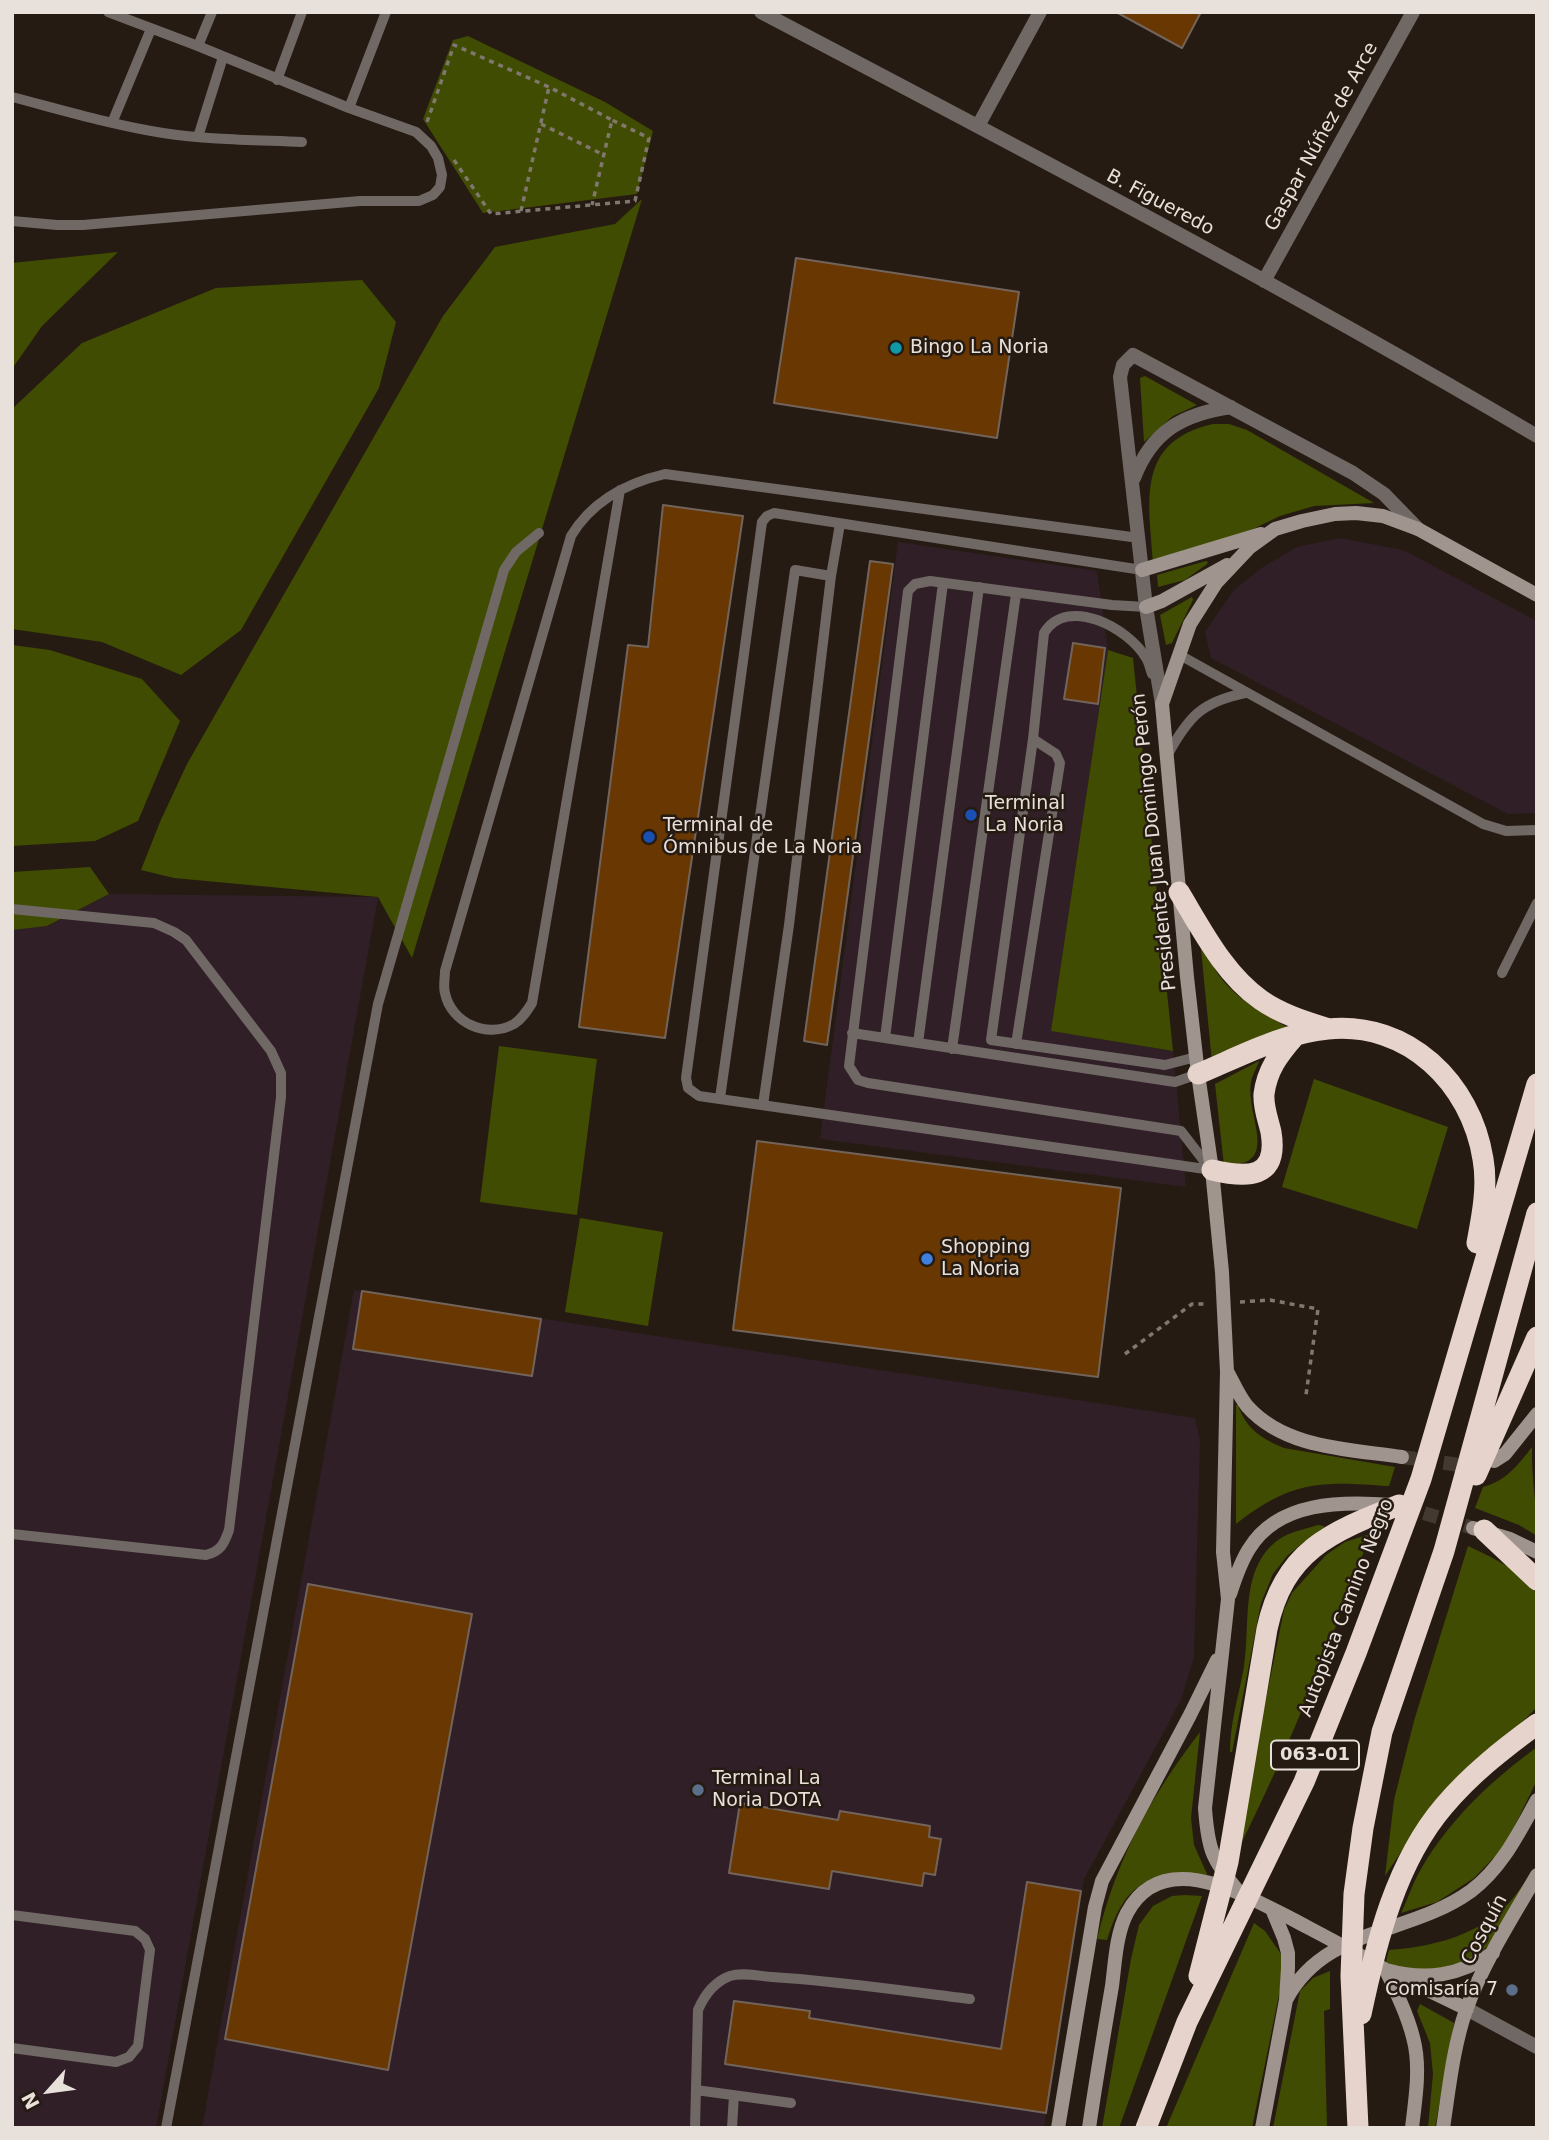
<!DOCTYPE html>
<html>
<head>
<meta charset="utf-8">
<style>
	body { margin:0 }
	#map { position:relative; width:1549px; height:2140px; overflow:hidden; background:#261b12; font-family:"DejaVu Sans",sans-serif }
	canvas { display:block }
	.frame { position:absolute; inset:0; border:14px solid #e8e0da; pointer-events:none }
	.north { position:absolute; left:14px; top:2056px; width:70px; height:70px; -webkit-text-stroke:5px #261b12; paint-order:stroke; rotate:242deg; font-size:19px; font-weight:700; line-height:28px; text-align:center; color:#e8e0da }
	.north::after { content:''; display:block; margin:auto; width:24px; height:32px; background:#e8e0da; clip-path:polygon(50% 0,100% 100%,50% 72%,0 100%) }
</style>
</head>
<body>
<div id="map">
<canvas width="1549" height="2140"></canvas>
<div class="frame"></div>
<div class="north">N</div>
</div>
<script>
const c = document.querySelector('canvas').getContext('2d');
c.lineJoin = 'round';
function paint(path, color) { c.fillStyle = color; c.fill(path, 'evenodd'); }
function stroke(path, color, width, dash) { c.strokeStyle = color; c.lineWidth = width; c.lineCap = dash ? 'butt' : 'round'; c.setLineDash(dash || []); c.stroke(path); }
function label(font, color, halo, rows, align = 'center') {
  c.font = font + ' "DejaVu Sans",sans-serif'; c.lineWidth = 5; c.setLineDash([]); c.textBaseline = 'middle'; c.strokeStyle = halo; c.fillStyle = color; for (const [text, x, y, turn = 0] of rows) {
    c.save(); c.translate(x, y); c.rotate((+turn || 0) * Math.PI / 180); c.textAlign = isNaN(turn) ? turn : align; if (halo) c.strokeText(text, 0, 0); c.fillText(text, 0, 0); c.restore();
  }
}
const industrial = new Path2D(`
	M1340 538 1403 550 1537 621V813L1508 814 1211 658 1205 632 1233 591 1263 567 1297 547Z
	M898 542 1097 571 1108 650 1051 1031 1173 1051 1186 1187 820 1139Z
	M109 894 378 897 156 2128H12V929L48 926Z
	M354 1290 1195 1418 1200 1441 1194 1657 1181 1700 1084 1879 1044 2128H202Z`);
const green = new Path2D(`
	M468 36 605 102 653 131 637 194 483 213 423 119 453 40Z
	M642 199 412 958 378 897 174 878 141 870 160 822 187 764 443 316 495 247 615 224Z
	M118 252 42 326 12 369V263Z
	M362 280 396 322 379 388 241 630 181 675 102 642 12 629V409L82 343 216 288Z
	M1145 376 1197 405 1173 416 1144 442 1140 378Z
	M1213 424H1229L1247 430 1374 503 1314 506 1280 516 1253 529 1153 562C1149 501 1135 442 1213 424Z
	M1206 561 1208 562 1207 564 1185 580 1158 587 1157 575Z
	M1192 597 1193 600 1172 643 1166 645 1160 615Z
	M12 645 50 650 142 679 180 721 138 821 95 841 12 846Z
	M1108 650 1133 658 1173 1051 1051 1031Z
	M90 867 109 894 47 926 12 930V872Z
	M1201 949H1205C1210 958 1214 970 1221 978 1239 1001 1263 1013 1287 1027L1212 1062Z
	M499 1046 597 1059 577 1215 480 1202Z
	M1259 1061C1257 1068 1252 1075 1251 1082 1245 1116 1283 1167 1224 1165L1215 1084Z
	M1314 1079 1448 1127 1417 1229 1282 1187Z
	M580 1218 663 1232 648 1326 565 1312Z
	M1236 1405H1238C1246 1429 1262 1439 1284 1448L1395 1467 1389 1486C1322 1481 1291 1480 1236 1524Z
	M1532 1447C1531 1477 1537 1505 1537 1536L1519 1525 1475 1508 1483 1487C1506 1481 1518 1465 1532 1447Z
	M1318 1525 1324 1526 1323 1534 1305 1541 1287 1556 1273 1574 1261 1603 1232 1752H1230C1230 1722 1239 1695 1244 1667 1251 1625 1239 1569 1278 1540 1289 1532 1305 1529 1318 1525Z
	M1370 1534C1332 1641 1290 1745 1240 1846L1262 1718 1284 1610 1292 1593 1326 1555 1345 1542Z
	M1468 1546C1493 1558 1521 1570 1537 1594V1707L1413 1834 1385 1876 1394 1800 1414 1721Z
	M1200 1732 1191 1818 1194 1845 1207 1874 1206 1879C1192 1879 1163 1875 1151 1880 1125 1890 1115 1915 1107 1940L1097 1939C1118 1856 1149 1799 1200 1732Z
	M1537 1747V1780L1505 1846 1474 1878 1437 1902 1401 1913C1408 1899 1413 1882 1421 1869 1450 1819 1491 1781 1537 1747Z
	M1531 1874C1511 1908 1492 1961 1450 1971 1437 1974 1400 1967 1385 1966L1389 1950C1431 1947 1477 1936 1508 1904 1516 1895 1523 1884 1531 1874Z
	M1185 1895 1202 1896 1119 2128H1102L1131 1959 1139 1925 1153 1906 1172 1896Z
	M1254 1923 1265 1931 1283 1957 1281 1985 1252 2128H1166Z
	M1330 1971V2009L1324 2011 1327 2128H1273L1300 1991 1313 1978Z
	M1420 2004 1454 2023 1435 2128H1428L1433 2074 1430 2043 1417 2011Z`);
const building = new Path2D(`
	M1116 12H1201L1182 48Z
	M796 258 1019 292 997 438 774 403Z
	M663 505 743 516 665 1038 579 1027 628 645 648 647Z
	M870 561 893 564 827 1045 804 1041Z
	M1073 643 1105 648 1098 704 1064 699Z
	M757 1141 1121 1188 1098 1377 733 1330Z
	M362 1291 541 1319 532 1376 353 1349Z
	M308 1584 472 1614 388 2070 225 2039Z
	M740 1803 838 1820 840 1811 930 1826 929 1837 941 1839 935 1875 924 1873 922 1886 832 1871 829 1889 729 1873Z
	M1027 1882 1081 1891 1046 2113 725 2064 734 2001 810 2011 809 2018 1001 2049Z`);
const secondaryTunnel = new Path2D(`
	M1402 1457 1474 1467
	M1404 1507 1473 1528`);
const path = new Path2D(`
	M427 122 454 45 549 87 612 120 592 205
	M541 124 604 155
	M454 160 491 214 635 201 649 138 612 120
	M521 211 549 87
	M1240 1302 1270 1300 1318 1309 1306 1395
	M1125 1354 1192 1304H1208`);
const lane = new Path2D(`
	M198 46 212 12
	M277 80 302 12
	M12 97C62 110 112 125 163 133 209 140 256 140 302 142
	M349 108 386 12
	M112 123 151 29
	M198 137 223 57
	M12 221 57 225H83L360 201H419L433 195 440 187 442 175 438 158 431 146 416 132 349 108 198 46 108 12
	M620 490 532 1003C527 1011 522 1019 514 1024 487 1039 451 1023 445 993 443 987 445 978 445 971L571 536C592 501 626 483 665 474L1139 538
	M1142 570 774 513 767 516 762 522 686 1078 688 1088 699 1096 1212 1170
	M1146 607 1112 605 930 581 915 584 908 591 849 1066 858 1080 868 1083 1181 1131 1211 1170
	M1178 654 1483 824 1506 831 1537 830
	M1152 674C1150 669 1149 662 1146 658 1129 628 1067 595 1044 633L1033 739 991 1040 1165 1065 1196 1057
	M1168 754C1189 716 1202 702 1245 693
	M12 909 154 923 174 932 186 940 271 1051 281 1073V1097L229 1530C224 1544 221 1551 206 1555L12 1534
	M1502 973 1537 903
	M852 1033 1175 1082 1198 1074
	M885 1038 943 583
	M918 1043 979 587
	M1016 1044 1060 763 1056 754 1033 739
	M952 1049 1016 594
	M720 1098 795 570 831 576
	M763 1105 789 925 831 576 840 524
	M12 1915 135 1931 145 1939 150 1950 138 2046 129 2057 116 2062 12 2048
	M696 2090 791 2103
	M166 2128 378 1004 504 570 516 552 539 533
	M695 2128 698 2010C704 1996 714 1982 730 1976 742 1972 759 1976 772 1977 838 1981 904 1991 970 1999
	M732 2128 734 2095`);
const street = new Path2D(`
	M761 12C1022 149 1283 286 1537 436
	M978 126 1040 12
	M1264 281 1413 12
	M1134 478C1152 431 1183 414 1231 407
	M1162 704 1146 607 1120 377 1123 365 1133 355 1353 473 1384 494 1418 529
	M1467 2009 1537 2047`);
const secondary = new Path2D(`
	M1142 570 1261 534
	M1146 607 1162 601 1227 565
	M1228 1373C1234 1384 1239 1396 1247 1406 1285 1449 1349 1449 1402 1457
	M1494 1461 1505 1454 1537 1414
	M1473 1528 1510 1539 1537 1552
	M1230 1594C1235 1579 1240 1563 1249 1549 1278 1501 1342 1501 1392 1505
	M1239 1892C1212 1860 1208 1850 1205 1808L1228 1599 1223 1552 1227 1372 1222 1272 1212 1170 1198 1074 1187 977 1162 704 1190 624 1216 583 1250 547 1275 529 1302 521 1335 514 1356 513 1383 516 1418 529 1537 595
	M1386 1970C1397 1994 1410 2020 1415 2046 1420 2073 1415 2101 1412 2128
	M1405 1979 1467 2009
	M1286 2000C1325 1926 1409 1936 1471 1891 1502 1868 1519 1832 1537 1800
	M1058 2128 1095 1907 1102 1881 1190 1715 1217 1660
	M1089 2128C1096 2080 1104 2033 1112 1986 1115 1963 1116 1934 1127 1913 1163 1845 1246 1896 1292 1919 1324 1936 1355 1952 1386 1970 1426 1981 1459 1976 1493 1953
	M1262 2128 1286 2000 1288 1968V1953L1284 1938 1272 1909
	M1443 2128C1449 2089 1453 2048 1466 2010 1483 1963 1512 1918 1537 1875`);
const highway = new Path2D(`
	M1179 892C1202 930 1224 974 1261 1000 1281 1014 1304 1021 1326 1028
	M1198 1074C1239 1057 1283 1033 1328 1029 1408 1021 1471 1083 1483 1159 1488 1187 1482 1216 1477 1243
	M1212 1170C1246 1178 1279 1180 1271 1132 1268 1119 1263 1107 1264 1094 1267 1070 1279 1054 1294 1037
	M1476 1475 1537 1337
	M1484 1530 1537 1580
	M1199 1976 1228 1862 1267 1629C1284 1550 1331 1532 1399 1505
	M1361 2014C1376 1943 1396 1862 1444 1806 1471 1774 1503 1749 1537 1724
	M1146 2128 1187 2022 1304 1782 1356 1653 1421 1479 1537 1084
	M1358 2128 1351 1976 1354 1894 1363 1828 1382 1732 1444 1551 1537 1213`);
const markers = [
	[896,348,7,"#0f9aa8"],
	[971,815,7,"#1a4fb4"],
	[649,837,7,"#1a4fb4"],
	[927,1259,7,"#3f7fe0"],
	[698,1790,7,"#5c6f8a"],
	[1512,1990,7,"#5c6f8a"]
];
const shields = [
	[1315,1755,88]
];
const shieldNames = [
	["063-01",1315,1755]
];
const streetNames = [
	["Gaspar Núñez de Arce",1322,137,-61],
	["B. Figueredo",1160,203,28],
	["Presidente Juan Domingo Perón",1155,842,-96],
	["Autopista Camino Negro",1347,1608,-69],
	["Cosquín",1485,1930,-62]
];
const poiNames = [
	["Bingo La Noria",910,348],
	["Terminal",985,804],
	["La Noria",985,826],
	["Terminal de",663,826],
	["Ómnibus de La Noria",663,848],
	["Shopping",941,1248],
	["La Noria",941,1270],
	["Terminal La",712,1779],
	["Noria DOTA",712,1801],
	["Comisaría 7",1498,1990,"right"]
];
paint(industrial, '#301f27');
paint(green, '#404c01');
paint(building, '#693701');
stroke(building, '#72645a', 2);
stroke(secondaryTunnel, '#433930', 14, [14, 7]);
stroke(path, '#80776f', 3.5, [5, 5]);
stroke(lane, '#706865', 10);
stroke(street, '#706865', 14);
stroke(secondary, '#9f948e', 14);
stroke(highway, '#e6d3cb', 21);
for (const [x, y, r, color] of markers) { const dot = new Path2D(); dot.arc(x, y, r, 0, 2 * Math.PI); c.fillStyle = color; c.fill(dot); stroke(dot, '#261b12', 2.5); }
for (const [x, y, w] of shields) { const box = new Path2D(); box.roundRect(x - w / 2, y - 14.5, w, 29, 5); c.fillStyle = '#261b12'; c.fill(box); stroke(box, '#e8e0da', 2); }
label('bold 18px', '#e8e0da', null, shieldNames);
label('19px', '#e8e0da', '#261b12', streetNames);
label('19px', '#e8e0da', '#261b12', poiNames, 'left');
</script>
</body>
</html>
